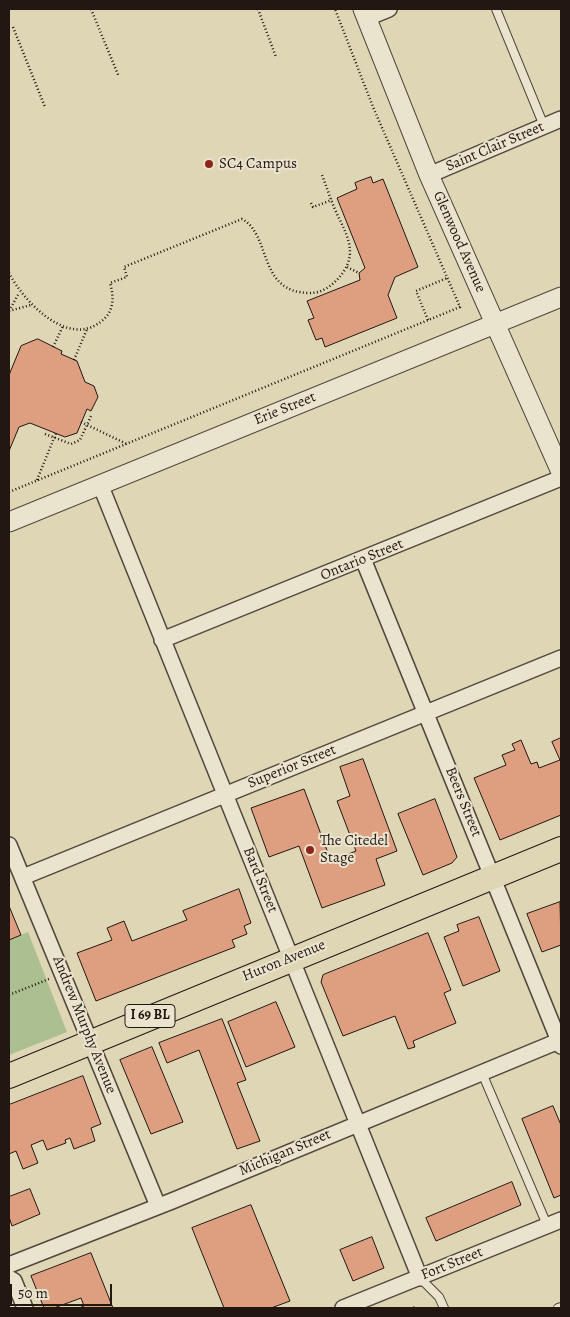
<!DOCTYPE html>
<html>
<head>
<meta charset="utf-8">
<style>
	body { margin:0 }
	#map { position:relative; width:570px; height:1317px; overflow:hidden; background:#dfd6b5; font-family:Alegreya,serif }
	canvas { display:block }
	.frame { position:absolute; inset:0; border:10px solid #231712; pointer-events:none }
	.scale { position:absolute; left:10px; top:1284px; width:102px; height:22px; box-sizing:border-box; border:2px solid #231712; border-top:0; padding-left:6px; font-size:15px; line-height:18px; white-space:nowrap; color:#231712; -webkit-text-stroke:4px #eae4cf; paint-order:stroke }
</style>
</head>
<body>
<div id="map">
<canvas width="570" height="1317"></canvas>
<div class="frame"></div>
<div class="scale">50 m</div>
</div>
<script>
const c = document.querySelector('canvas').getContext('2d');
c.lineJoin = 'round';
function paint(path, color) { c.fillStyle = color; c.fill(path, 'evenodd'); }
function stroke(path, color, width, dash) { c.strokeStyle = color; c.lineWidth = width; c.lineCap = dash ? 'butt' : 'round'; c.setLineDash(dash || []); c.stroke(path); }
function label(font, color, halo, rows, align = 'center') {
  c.font = font + ' Alegreya,serif'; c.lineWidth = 4; c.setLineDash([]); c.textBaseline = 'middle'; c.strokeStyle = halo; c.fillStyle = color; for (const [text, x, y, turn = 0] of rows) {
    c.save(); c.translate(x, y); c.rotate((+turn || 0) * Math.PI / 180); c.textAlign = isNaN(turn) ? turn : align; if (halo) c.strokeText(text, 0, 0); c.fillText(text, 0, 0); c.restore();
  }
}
const green = new Path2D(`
	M28 932 67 1032 9 1055V940Z`);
const building = new Path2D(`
	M371 177 373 183 383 179 418 267 395 277 388 295 397 318 325 347 322 338 316 340 308 320 314 318 307 301 360 280 359 273 365 268 337 198 357 189 355 183Z
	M38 339 62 351 61 354 77 361 85 382 94 386 98 397 91 411 87 409 77 433 65 437 30 423 19 427 9 451V375L21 346Z
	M561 738V815L500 840 474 778 506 765 502 755 515 750 512 744 521 740 531 764 537 762 539 768 560 760 552 742Z
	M363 759 397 851 376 859 385 885 322 908 299 846 269 857 251 808 304 789 331 861 356 851 337 801 350 796 340 767Z
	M435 799 457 857 452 863 423 875 398 814Z
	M239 889 251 923 244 926 247 934 232 940 235 947 96 1001 77 953 112 940 107 928 124 921 132 941 187 920 183 911Z
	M560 902 561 945 542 952 527 914Z
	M9 906 21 935 9 940Z
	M479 917 500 971 463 986 444 937 459 931 457 925Z
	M428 933 451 990 444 993 456 1023 413 1041 415 1047 408 1049 395 1016 343 1036 321 982 323 975Z
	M276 1002 295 1047 246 1067 228 1022Z
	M222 1019 246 1080 237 1083 260 1141 237 1149 199 1050 167 1063 159 1043Z
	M152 1047 183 1122 151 1134 120 1060Z
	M83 1076 101 1124 91 1128 95 1141 74 1149 70 1138 65 1140 66 1143 47 1150 43 1140 31 1145 38 1163 23 1169 16 1151 9 1154V1105Z
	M553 1106 561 1125V1195L554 1198 522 1119Z
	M512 1182 521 1205 436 1241 426 1218Z
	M30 1189 40 1214 12 1226 9 1217V1197Z
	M251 1205 290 1301 271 1308H224L192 1228Z
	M372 1237 384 1268 353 1281 340 1250Z
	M91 1253 113 1308H79L84 1306 81 1298 54 1308H44L31 1276Z`);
const path = new Path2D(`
	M91 9 119 77
	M258 9 276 57
	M13 27 45 107
	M311 203 313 207 332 200
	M347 267 359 273
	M9 273C24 302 70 351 104 319 114 310 114 296 110 283L127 277 124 267 242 219C272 235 257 293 310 293 324 293 336 283 344 271 357 251 346 233 337 214 331 201 327 188 322 175
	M9 311 31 305
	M9 311 19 293
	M428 320 416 291 447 278
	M53 347 63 326
	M74 360 87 329
	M81 422 127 444
	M45 434 71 444 80 440 92 414
	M37 480 56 433
	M9 492 460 307 373 107 335 9
	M9 995 49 979
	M413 1307 414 1308`);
const service = new Path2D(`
	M496 9 544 126
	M482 1073 547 1225
	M420 1278 439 1297 444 1308
	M558 1308 561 1307`);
const minor = new Path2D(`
	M367 18 389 9
	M429 175 561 119
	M100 484 420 1278
	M363 559 561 1046
	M162 640 561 478
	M9 845 158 1206
	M23 877 561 658
	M9 1265 172 1201 561 1040
	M9 1278 14 1281 25 1308
	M343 1308 561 1220`);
const tertiary = new Path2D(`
	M363 9 429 175 561 472
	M9 522 561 297`);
const primary = new Path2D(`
	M9 1076 561 849`);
const markers = [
	[209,164,5,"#8f2418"],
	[310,850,5,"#8f2418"]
];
const shields = [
	[150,1016,50]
];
const shieldNames = [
	["I 69 BL",150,1016]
];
const streetNames = [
	["Saint Clair Street",495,147,-23],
	["Glenwood Avenue",459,242,66],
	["Erie Street",285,409,-22],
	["Ontario Street",362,560,-22],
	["Superior Street",292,767,-22],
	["Beers Street",463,802,68],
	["Bard Street",260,880,68],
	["Huron Avenue",284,961,-22],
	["Andrew Murphy Avenue",84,1025,68],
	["Michigan Street",285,1153,-23],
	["Fort Street",452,1264,-22]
];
const poiNames = [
	["SC4 Campus",219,164],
	["The Citedel",320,841],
	["Stage",320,858]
];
paint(green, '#acbf91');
paint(building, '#de9f80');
stroke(building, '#231712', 1);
stroke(service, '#52473b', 10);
stroke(minor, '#52473b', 18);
stroke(tertiary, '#52473b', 21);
stroke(primary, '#231712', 26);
stroke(path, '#231712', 2.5, [1, 2.5]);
stroke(service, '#eae4cf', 8);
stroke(minor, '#eae4cf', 15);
stroke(tertiary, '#eae4cf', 19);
stroke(primary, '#dfd6b5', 24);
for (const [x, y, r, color] of markers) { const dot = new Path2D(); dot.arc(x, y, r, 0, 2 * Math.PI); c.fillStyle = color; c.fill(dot); stroke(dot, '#eae4cf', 2); }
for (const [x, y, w] of shields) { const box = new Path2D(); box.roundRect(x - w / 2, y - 11.5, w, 23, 4); c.fillStyle = '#eae4cf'; c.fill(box); stroke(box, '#231712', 1); }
label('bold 14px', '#231712', null, shieldNames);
label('15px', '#231712', '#eae4cf', streetNames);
label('15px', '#231712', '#eae4cf', poiNames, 'left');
</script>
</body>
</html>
